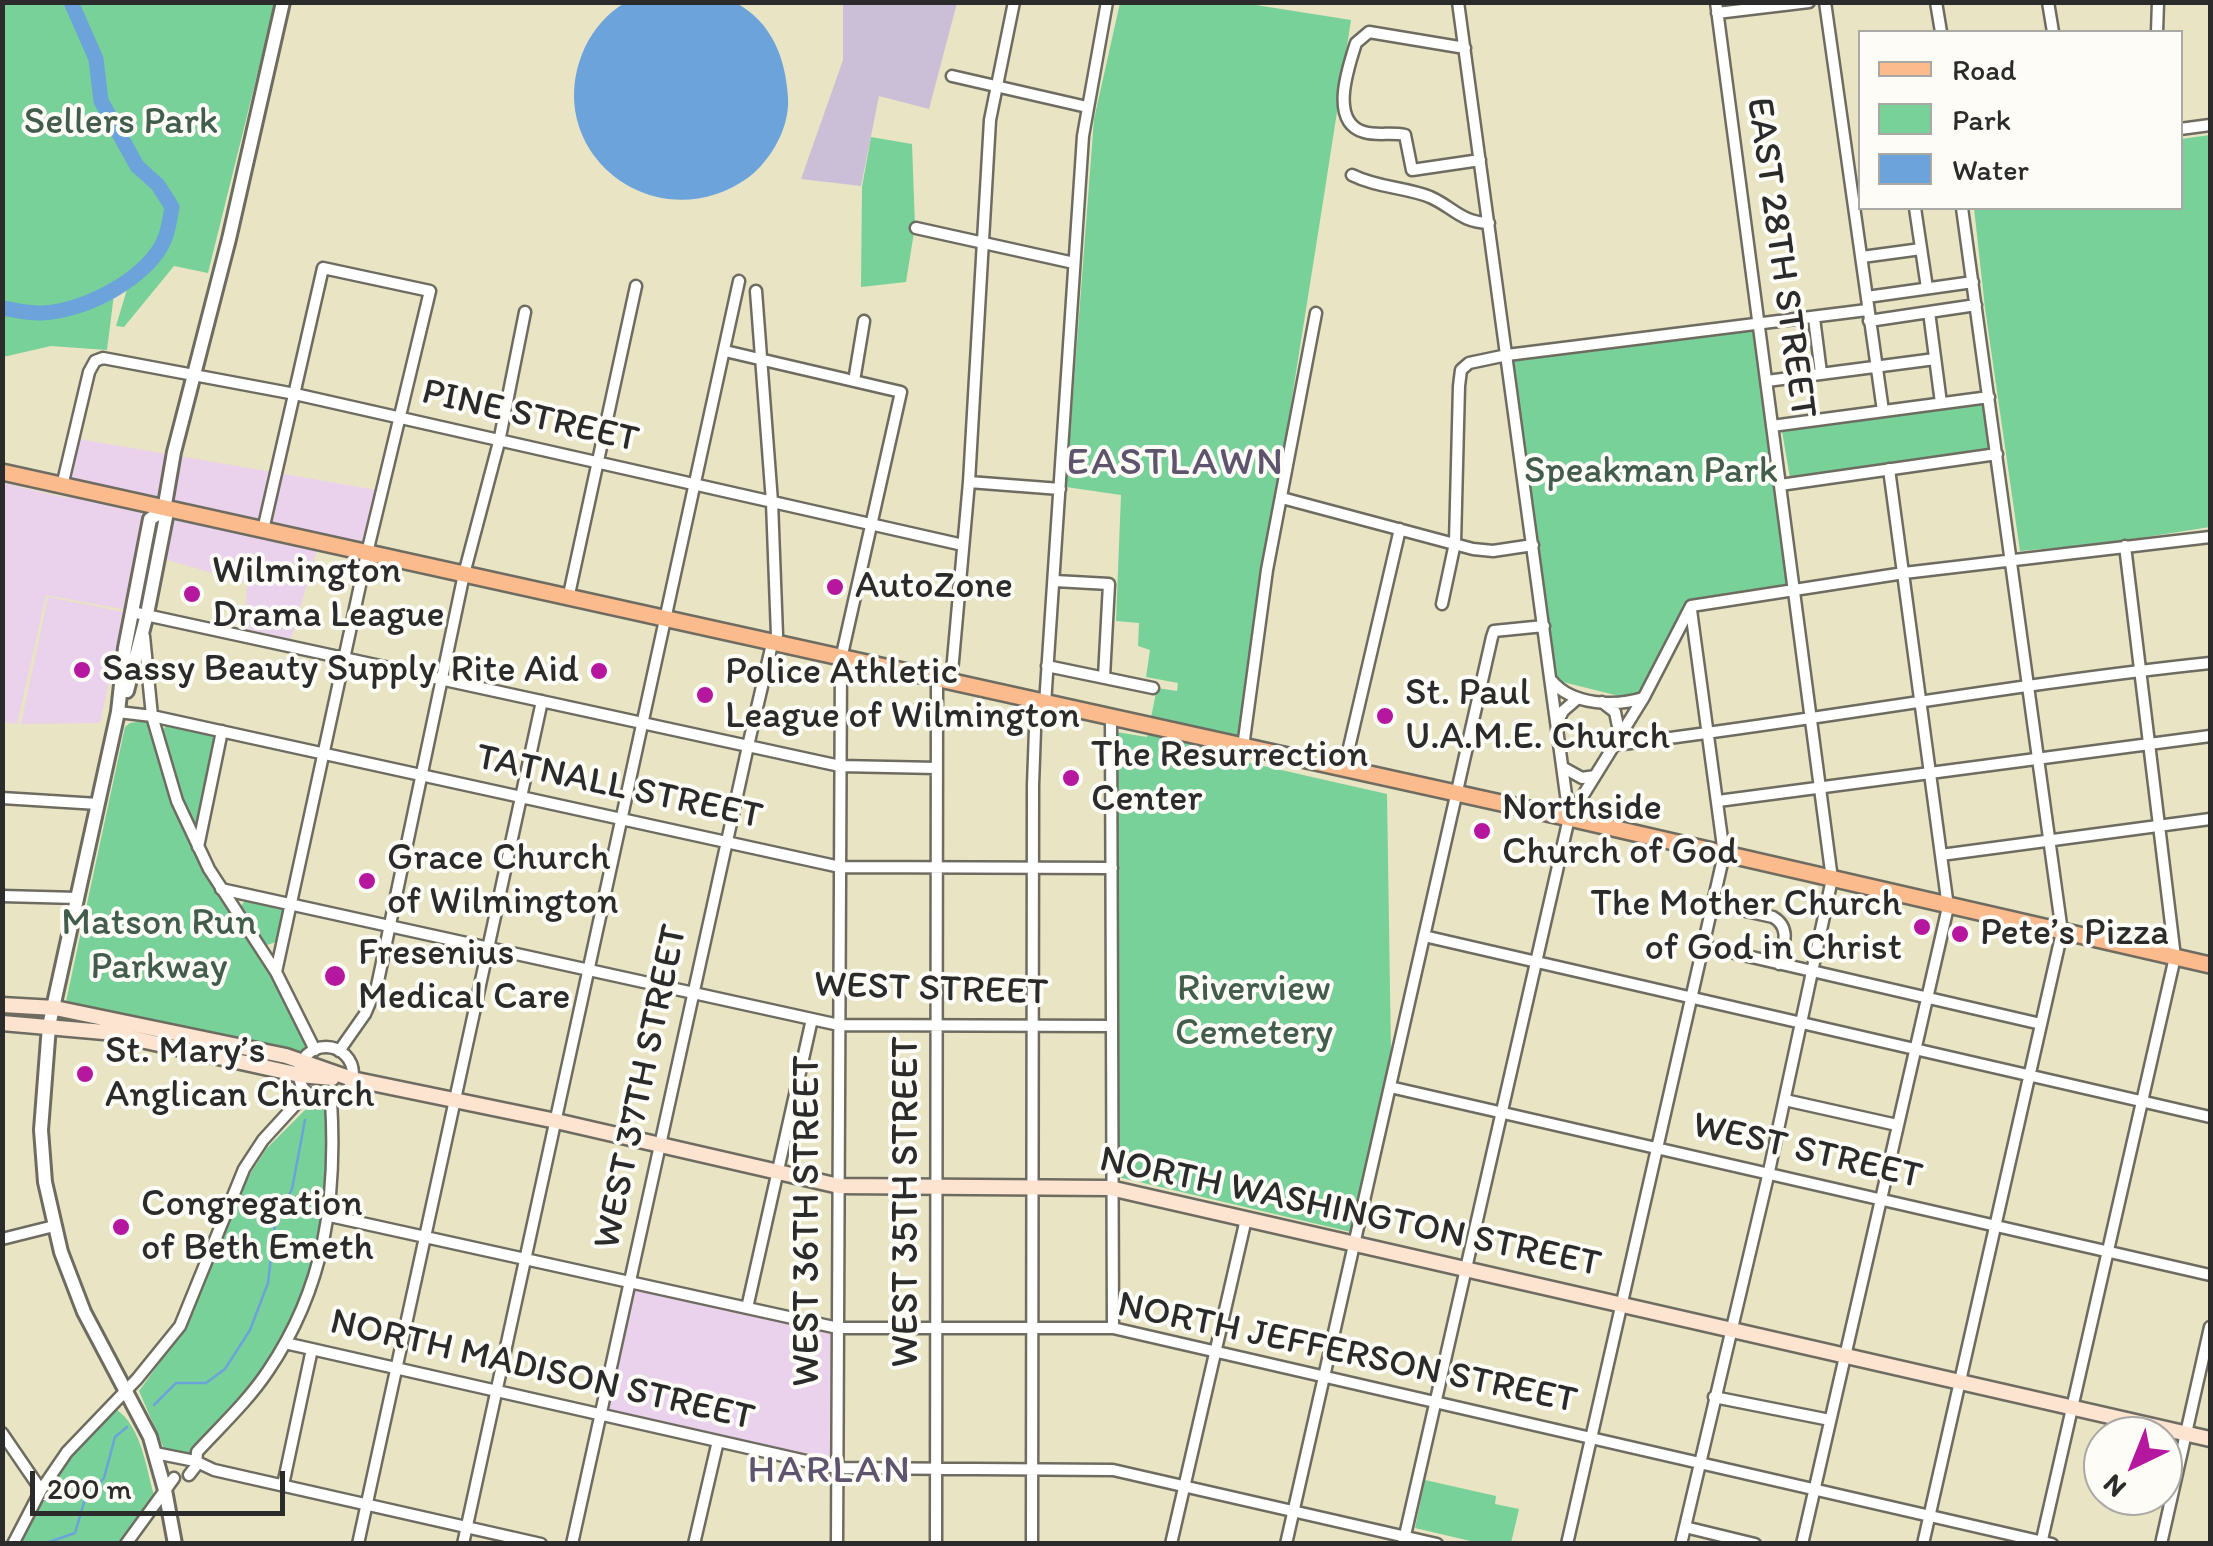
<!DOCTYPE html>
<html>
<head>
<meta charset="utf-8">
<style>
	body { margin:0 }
	#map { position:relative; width:2213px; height:1546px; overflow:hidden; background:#e9e4c4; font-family:Itim,sans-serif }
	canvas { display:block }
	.frame { position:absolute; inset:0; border:5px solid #2b2b2b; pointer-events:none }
	.legend { position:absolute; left:1858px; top:30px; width:325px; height:180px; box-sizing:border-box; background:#fdfcf7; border:2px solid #a9a8a5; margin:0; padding:12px 18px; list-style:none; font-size:30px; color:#2b2b2b }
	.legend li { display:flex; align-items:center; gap:20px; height:50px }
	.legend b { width:50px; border:2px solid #a9a8a5 }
	.north { position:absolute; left:2083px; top:1416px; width:100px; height:100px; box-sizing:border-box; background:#fdfcf7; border:2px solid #a9a8a5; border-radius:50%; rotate:223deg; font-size:28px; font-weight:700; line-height:40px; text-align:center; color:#2b2b2b }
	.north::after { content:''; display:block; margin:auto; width:35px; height:45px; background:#b5179e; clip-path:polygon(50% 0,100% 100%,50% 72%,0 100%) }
	.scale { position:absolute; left:30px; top:1471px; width:255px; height:45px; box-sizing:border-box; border:5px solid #2b2b2b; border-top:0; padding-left:12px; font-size:30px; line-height:35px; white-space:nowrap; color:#2b2b2b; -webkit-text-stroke:8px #fdfcf7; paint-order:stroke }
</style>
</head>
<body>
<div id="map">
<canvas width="2213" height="1546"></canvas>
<div class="frame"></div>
<ul class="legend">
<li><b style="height:12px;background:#fbbb8d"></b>Road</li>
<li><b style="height:28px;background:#78d198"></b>Park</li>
<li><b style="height:28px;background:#6ba3da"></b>Water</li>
</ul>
<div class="north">N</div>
<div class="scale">200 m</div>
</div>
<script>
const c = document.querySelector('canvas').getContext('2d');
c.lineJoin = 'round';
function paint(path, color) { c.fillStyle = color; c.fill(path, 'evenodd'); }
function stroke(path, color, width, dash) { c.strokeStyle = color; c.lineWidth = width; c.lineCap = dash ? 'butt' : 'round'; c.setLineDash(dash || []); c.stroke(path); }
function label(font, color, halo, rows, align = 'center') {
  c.font = font + ' Itim,sans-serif'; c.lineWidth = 8; c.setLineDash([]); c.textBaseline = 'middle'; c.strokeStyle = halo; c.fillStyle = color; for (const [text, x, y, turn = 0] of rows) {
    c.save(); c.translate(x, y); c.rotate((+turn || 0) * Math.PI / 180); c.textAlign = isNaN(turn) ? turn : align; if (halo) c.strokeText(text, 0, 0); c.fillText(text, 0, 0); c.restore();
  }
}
const built = new Path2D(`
	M79 439 377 490 362 544 321 536 291 639 245 629 247 583 140 552 127 610 46 595 17 724 3 722V483L67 498Z
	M48 597 124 612 100 723 21 724Z
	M630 1282 838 1328 837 1468 600 1414Z`);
const industrial = new Path2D(`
	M843 3H957L929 109 879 96 861 186 801 179 843 60Z`);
const green = new Path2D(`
	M3 2 275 3 208 273 174 266 124 327 116 326 128 286 114 294 107 350 51 346 3 357Z
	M1120 3H1243L1351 20C1314 267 1272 513 1237 760L1387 794 1391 1054 1351 1232 1118 1177 1116 732 1147 737 1157 688 1177 691 1178 683 1146 677 1150 650 1138 646 1139 623 1116 621 1121 495 1066 487 1094 119Z
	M2210 135V527L2102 544 2020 551 1985 308 1974 208H2180L2181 139Z
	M871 137 912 144 915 226 906 282 861 287 862 187Z
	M1760 325 1795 590 1691 606 1635 700 1551 679 1507 355Z
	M1984 404 1989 450 1790 478 1782 431Z
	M145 721 152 728 172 798 277 981 302 1031 305 1047 298 1056 65 1006 125 727 130 723Z
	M166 725 215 737 201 819 193 824 182 798 162 732Z
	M245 900 283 910 276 942 267 945 264 942 241 906Z
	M311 1104 322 1106 328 1120 326 1215 314 1274 272 1364 197 1452 186 1456 165 1451 139 1391 181 1333 248 1177 267 1148Z
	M111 1406C141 1422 145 1464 154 1495L126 1543 13 1544 41 1490Z
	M1425 1480 1496 1496 1495 1504 1519 1509 1511 1543H1479L1415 1528Z`);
const water = new Path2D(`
	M625 3H736C772 22 786 59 788 98 790 127 771 160 749 177 657 244 537 152 585 47 594 29 608 12 625 3Z`);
const stream = new Path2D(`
	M154 1405 176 1383H206L225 1369 250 1330 268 1283 275 1223 292 1189 305 1120
	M43 1544 75 1533 85 1499 104 1478 115 1437 127 1427`);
const river = new Path2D(`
	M2 308C15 310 29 314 42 313 83 312 150 278 165 238 169 228 170 217 172 207L158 185 137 166 101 101 96 59 71 2`);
const minor = new Path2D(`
	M1458 2 1569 817
	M1825 2 1883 411
	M1936 2 1941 32
	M2048 2 2053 32
	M1717 13 1809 2
	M2157 32 2158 2
	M1465 48 1369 32 1356 43C1348 68 1329 122 1364 132 1377 136 1391 132 1405 135L1412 170 1480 160
	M952 76 1087 107
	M2180 129 2210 125
	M1352 175C1378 188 1405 187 1430 197 1453 207 1460 222 1489 223
	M1915 208 1927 288
	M916 228 1074 263
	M1862 257 1921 249
	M1867 297 1973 282
	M1929 312 1941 403
	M1814 318 1821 373
	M1869 321 1976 305
	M725 351 901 392 841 659 837 1544
	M854 381 864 321
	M1767 381 1935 359
	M1772 426 1989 397
	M969 482 1060 489
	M1780 485 1997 454
	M62 486 89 372 95 361 103 358 295 394 963 545
	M1282 498 1473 549 1493 551 1533 545
	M263 530 323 268 430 291 367 553 276 972
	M1055 581 1109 584 1104 677
	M568 599 636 286
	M1442 604 1455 543 1459 386 1461 370 1469 363 1507 355 1867 310
	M1691 606 1904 573 2210 537
	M132 612 840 766 937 768
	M144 636 152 716 177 801 209 869 276 972 315 1050
	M1047 666 1153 688
	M1552 681C1572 705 1615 707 1643 698
	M951 683 969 482 990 120 1014 2
	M1602 702 1615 712 1620 736
	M1045 704 1083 136 1107 2
	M118 712 152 716 840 867 1112 868
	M1111 718 1113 1328
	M1557 723 1563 711 1578 698
	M1615 745C1814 721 2011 684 2210 663
	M1243 747 1267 570 1316 313
	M1564 768 1582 778 1595 776
	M1344 769 1400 529
	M2 798 98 804
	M1718 801 2210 736
	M198 847 222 731
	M1941 855 2210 819
	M221 889 839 1025 1112 1026
	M2 896 78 898
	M1714 904 1773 917C1792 928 1783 946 1779 964
	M1424 936 2210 1117
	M1704 946 2041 1024
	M299 1074a27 27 0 1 1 54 0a27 27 0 1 1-54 0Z
	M339 1051 365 1014 377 986 464 574 499 442 525 312
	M1390 1087 2210 1275
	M1785 1100 1897 1125
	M330 1216 838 1328H1113L2052 1544
	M2 1239 54 1226
	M747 1308 812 1019
	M285 1343 837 1468 1113 1470 1437 1544
	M1714 1397 1830 1420
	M2 1433 41 1490
	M155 1453 195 1461 214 1470 541 1544
	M189 1475 196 1466 197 1452C221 1426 248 1401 268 1371 325 1287 337 1199 331 1100
	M283 1485 312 1349
	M1685 1527 1755 1544
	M13 1544 41 1490 67 1452 137 1379 180 1326 244 1169 263 1140 307 1092
	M126 1544 174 1478
	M358 1544 542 701
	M463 1544 739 281
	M572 1544 748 746 772 644 777 635 772 502 756 291
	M694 1544 718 1441
	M936 1544 937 680
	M1032 1544 1033 785 1036 702
	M1171 1544 1246 1219
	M1286 1544 1492 637 1494 631 1544 626
	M1403 1544 1569 818 1644 697 1691 606
	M1567 1544 1724 854 1691 610
	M1681 1544 1768 1176 1832 879 1716 2
	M1802 1544 1948 907 1889 469
	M1923 1544 2062 932 1962 208
	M2041 1544 2175 957 2125 546
	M2161 1544 2210 1327`);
const tertiary = new Path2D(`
	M164 510 150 519 125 648 118 712 49 1026 41 1130 45 1182 61 1252 84 1312 150 1437 165 1490 175 1544
	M127 691 147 614 166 517 164 510 174 452 229 239 283 2`);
const secondary = new Path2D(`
	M2 1005 55 1008 286 1056 352 1079 556 1121 839 1186 1110 1188 2210 1439
	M2 1023 104 1032 300 1075 332 1078`);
const primary = new Path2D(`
	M2 472 1569 818 2210 965`);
const markers = [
	[835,587,10,"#b5179e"],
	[192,594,10,"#b5179e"],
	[82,670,10,"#b5179e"],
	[599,671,10,"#b5179e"],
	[705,695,10,"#b5179e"],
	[1385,716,10,"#b5179e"],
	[1071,778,10,"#b5179e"],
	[1482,831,10,"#b5179e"],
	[367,881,10,"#b5179e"],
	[1922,927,10,"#b5179e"],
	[1960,934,10,"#b5179e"],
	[335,976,12,"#b5179e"],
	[85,1074,10,"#b5179e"],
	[121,1227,10,"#b5179e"]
];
const parkNames = [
	["Sellers Park",121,123],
	["Speakman Park",1651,472],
	["Matson Run",159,924],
	["Parkway",159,968],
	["Riverview",1254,990],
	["Cemetery",1254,1034]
];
const streetNames = [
	["EAST 28TH STREET",1780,258,82],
	["PINE STREET",530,417,13],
	["TATNALL STREET",619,788,12],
	["WEST STREET",931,990,2],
	["WEST 37TH STREET",642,1087,-78],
	["WEST STREET",1807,1152,13],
	["WEST 35TH STREET",907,1202,-90],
	["NORTH WASHINGTON STREET",1350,1213,12],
	["WEST 36TH STREET",808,1221,-90],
	["NORTH JEFFERSON STREET",1347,1354,12],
	["NORTH MADISON STREET",542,1371,13]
];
const poiNames = [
	["Wilmington",212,572],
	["Drama League",212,616],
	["AutoZone",855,587],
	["Sassy Beauty Supply",102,670],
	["Rite Aid",579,671,"right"],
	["Police Athletic",725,673],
	["League of Wilmington",725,717],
	["St. Paul",1405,694],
	["U.A.M.E. Church",1405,738],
	["The Resurrection",1091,756],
	["Center",1091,800],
	["Northside",1502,809],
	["Church of God",1502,853],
	["Grace Church",387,859],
	["of Wilmington",387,903],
	["The Mother Church",1902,905,"right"],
	["of God in Christ",1902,949,"right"],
	["Pete’s Pizza",1980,934],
	["Fresenius",358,954],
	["Medical Care",358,998],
	["St. Mary’s",105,1052],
	["Anglican Church",105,1096],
	["Congregation",141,1205],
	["of Beth Emeth",141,1249]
];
const neighbourhoodNames = [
	["EASTLAWN",1176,464],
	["HARLAN",830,1472]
];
paint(built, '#ead1ec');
paint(industrial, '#cabfd6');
paint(green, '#78d198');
paint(water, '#6ba3da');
stroke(stream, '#6ba3da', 2.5);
stroke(river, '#6ba3da', 15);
stroke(minor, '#6e6c61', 15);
stroke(tertiary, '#6e6c61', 18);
stroke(secondary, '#6e6c61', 19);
stroke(primary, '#6e6c61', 20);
stroke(minor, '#fff', 10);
stroke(tertiary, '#fff', 12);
stroke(secondary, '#fde4d1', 14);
stroke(primary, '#fbbb8d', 15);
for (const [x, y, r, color] of markers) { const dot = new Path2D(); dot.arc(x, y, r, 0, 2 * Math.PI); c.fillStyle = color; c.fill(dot); stroke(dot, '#fdfcf7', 4); }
label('38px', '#425d4c', '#fdfcf7', parkNames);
label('38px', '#2b2b2b', '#fdfcf7', streetNames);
label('38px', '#2b2b2b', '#fdfcf7', poiNames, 'left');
c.letterSpacing = '2.5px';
label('40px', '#5f546d', '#fdfcf7', neighbourhoodNames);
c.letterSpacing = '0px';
</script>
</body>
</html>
